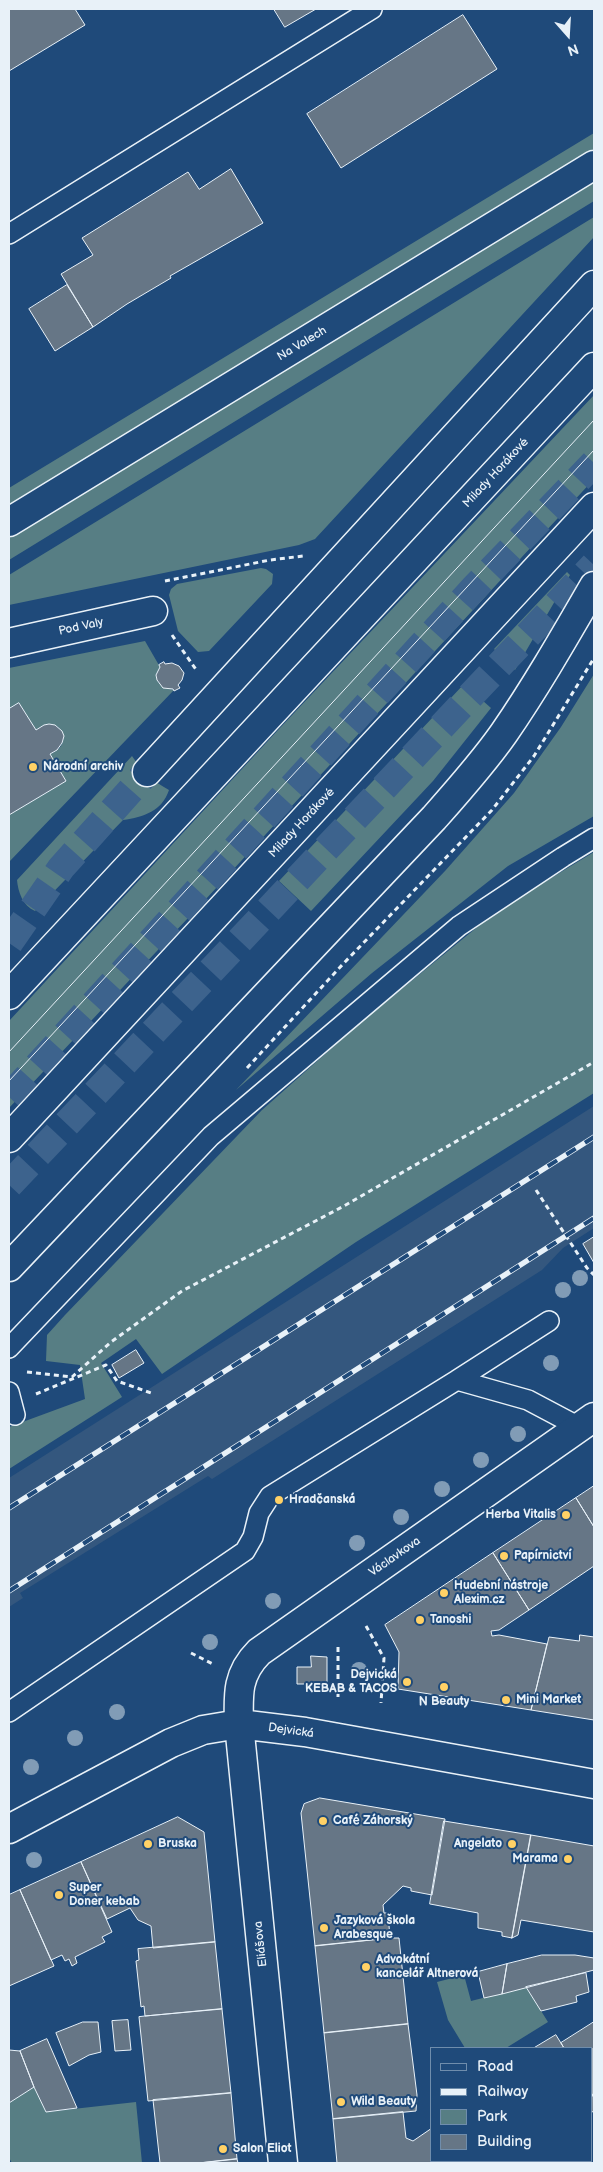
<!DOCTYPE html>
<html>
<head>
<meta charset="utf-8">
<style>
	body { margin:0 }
	#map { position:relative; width:603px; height:2172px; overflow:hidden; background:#1f4a7a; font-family:"Balsamiq Sans",sans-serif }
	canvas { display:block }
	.frame { position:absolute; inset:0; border:10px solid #e8f1f8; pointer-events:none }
	.legend { position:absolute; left:430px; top:2047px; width:162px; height:115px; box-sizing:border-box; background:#1f4a7a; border:1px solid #6f8dac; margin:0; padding:6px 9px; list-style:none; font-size:15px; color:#e8f1f8 }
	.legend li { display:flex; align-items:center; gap:10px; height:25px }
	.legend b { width:25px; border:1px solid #6f8dac }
	.north { position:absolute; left:543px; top:10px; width:50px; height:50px; -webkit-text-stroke:4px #1f4a7a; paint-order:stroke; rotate:161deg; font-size:14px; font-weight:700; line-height:20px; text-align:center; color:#e8f1f8 }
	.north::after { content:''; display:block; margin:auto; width:18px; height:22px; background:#e8f1f8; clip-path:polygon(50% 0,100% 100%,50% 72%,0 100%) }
</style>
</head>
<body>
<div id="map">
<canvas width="603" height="2172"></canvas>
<div class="frame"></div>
<ul class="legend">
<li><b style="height:6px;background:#1f4a7a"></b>Road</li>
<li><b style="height:6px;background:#e8f1f8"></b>Railway</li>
<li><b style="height:14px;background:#577e84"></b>Park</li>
<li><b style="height:14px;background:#667686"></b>Building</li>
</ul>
<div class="north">N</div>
</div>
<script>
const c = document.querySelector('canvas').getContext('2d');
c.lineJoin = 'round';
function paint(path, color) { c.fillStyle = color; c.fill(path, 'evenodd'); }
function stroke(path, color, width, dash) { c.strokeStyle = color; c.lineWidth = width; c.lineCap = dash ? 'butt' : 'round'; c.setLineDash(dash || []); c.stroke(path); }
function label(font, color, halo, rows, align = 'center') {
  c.font = font + ' "Balsamiq Sans",sans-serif'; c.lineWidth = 4; c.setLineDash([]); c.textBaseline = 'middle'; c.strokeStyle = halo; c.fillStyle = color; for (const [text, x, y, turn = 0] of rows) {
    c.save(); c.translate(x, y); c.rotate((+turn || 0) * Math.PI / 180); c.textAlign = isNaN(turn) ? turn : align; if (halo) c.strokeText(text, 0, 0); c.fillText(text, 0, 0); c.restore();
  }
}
const built = new Path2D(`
	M594 1106V1228L563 1248 542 1270 212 1479 208 1476 20 1593 23 1598 9 1607V1478Z`);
const green = new Path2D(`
	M594 133V149L9 506V488Z
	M594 180V201L9 560V538Z
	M594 217V237L315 539 299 545 9 605V575Z
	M594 395V479L205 900 9 1108V1021L278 730Z
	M261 568 266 569 273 574 272 584 209 651 198 652 178 631 169 595 171 589 177 584Z
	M567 572 570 575 515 670 494 649Z
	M145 641 160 667 156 675C158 687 164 687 174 690L9 862V815L66 781 50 754C77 744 58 711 36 730L19 703 9 709V668Z
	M594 674V816L508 866 372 973 236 1090 445 871 514 793 561 727Z
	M464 684 491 708 433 781 311 911 279 881Z
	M132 756C142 771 154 782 169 790 162 811 144 817 123 820L35 911C23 906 18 892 17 880Z
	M594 852V1093L356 1242 162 1374 136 1339 101 1363 122 1397 9 1469V1427L85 1399 80 1365 46 1361 47 1335 65 1315 262 1110 360 1023 481 924 518 898Z
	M464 1975 471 2001 526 1987 548 2022 506 2048H465L448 2020 437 1982Z
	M34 2087 46 2112 136 2102 142 2163H12L9 2158V2103Z`);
const building = new Path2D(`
	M9 9H75L85 25 9 71Z
	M274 9H316L285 27Z
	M463 15 497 69 341 168 307 114Z
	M231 169 263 223 170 276 171 278 127 304 93 327 61 274 93 255 82 238 188 172 199 189Z
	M67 285 93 327 55 351 29 309Z
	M164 662 165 664 172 663 179 666 184 673 182 680 178 685 180 688 174 691 173 689 163 688 157 680 156 675 160 667 159 665Z
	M19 703 36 730 44 725 49 724 55 725 62 731 64 736 62 743 57 750 50 754 66 781 9 815V709Z
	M594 1237V1263L583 1244Z
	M136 1350 144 1363 119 1378 112 1365Z
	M594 1486V1527L576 1498Z
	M576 1498 594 1527V1566L529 1610 493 1553Z
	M493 1553 529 1610 499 1630 491 1631 492 1636 499 1635 547 1644 531 1710 398 1689 399 1652 385 1625Z
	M580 1635 594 1637V1720L531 1710 549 1637 579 1641Z
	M311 1656 327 1657V1684H297V1667H311Z
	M320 1798 445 1819 432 1895 411 1891V1888L403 1886 383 1905 384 1913H388L390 1938 315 1946 301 1813 304 1804Z
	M178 1817 204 1832 215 1942 153 1948 151 1926 138 1920 130 1908 107 1919 81 1862Z
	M444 1821 531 1835 512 1938 502 1936V1932L478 1928V1913L430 1904Z
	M531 1835 594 1846V1932L521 1920 518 1935 512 1938Z
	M81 1862 112 1932 102 1937 105 1942 75 1957 77 1963 72 1966 69 1959 65 1961 62 1955 51 1960 20 1890Z
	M20 1890 54 1966 9 1986V1895Z
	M390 1938H399L408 2024 324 2033 315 1946Z
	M215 1942 222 2009 145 2016 144 2006 141 2007 136 1961 139 1960 138 1949Z
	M542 1955H575L594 1958V1970L502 1994 507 1964Z
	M507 1964 502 1994 484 1998 478 1972Z
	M586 1973 589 1992 576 1996 577 2002 541 2011 526 1987Z
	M222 2009 231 2093 148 2101 139 2017Z
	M128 2020 131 2050 115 2051 112 2021Z
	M83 2022H98L101 2052 89 2055 69 2066 56 2033Z
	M594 2022V2098L592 2094V2048H564L561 2043Z
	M408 2024 417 2095 416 2111 333 2119 324 2033Z
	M556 2035 564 2048H534Z
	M47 2039 77 2108 46 2112 34 2087 20 2051Z
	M9 2050 20 2051 34 2087 9 2103Z
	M231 2093 237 2159 199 2163H160L153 2100Z
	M592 2094 594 2098V2111L592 2112Z
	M403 2112 406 2138 413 2141 432 2128V2161H454L455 2163H337L333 2119Z
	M237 2159 238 2163H199Z
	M454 2161H514L510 2163H455Z`);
const highwayTunnel = new Path2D(`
	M9 943 61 868 147 772
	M9 1097 475 587 594 463
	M9 1185 594 565`);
const path = new Path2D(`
	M165 581 270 560 303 556
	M172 635 197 671
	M247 1068 343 964 492 810 534 756 594 658
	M536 1190 587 1268 594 1275
	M27 1372 72 1377 111 1342 182 1291 344 1206 594 1062
	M36 1394 106 1365 117 1381 151 1393
	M366 1626 384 1658 381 1703
	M191 1653 215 1665
	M338 1697V1646`);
const lane = new Path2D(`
	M9 234 372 9
	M9 1348 211 1136 459 926 563 857 594 838
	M457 1380 549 1321
	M9 1392 15 1415
	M9 1712 245 1551 253 1537 259 1513 270 1496 457 1380 528 1400 579 1427`);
const street = new Path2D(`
	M9 522 594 165
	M9 643 153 611
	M9 1829 171 1743 203 1730 239 1724 305 1732 594 1784
	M283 2163 239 1724C238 1694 237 1674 259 1652L594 1417`);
const secondary = new Path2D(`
	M9 995 594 367
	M9 1138 594 507`);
const highway = new Path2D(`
	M147 772 594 285
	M9 1267 434 818C458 791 483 763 504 733 537 685 565 636 594 586`);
const tram = new Path2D(`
	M9 1052 594 420
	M9 1081 594 450`);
const rail = new Path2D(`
	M9 1508 594 1137
	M9 1591 594 1218`);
const trees = [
	[580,1278],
	[563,1290],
	[551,1363],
	[518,1434],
	[481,1460],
	[442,1489],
	[401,1517],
	[357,1543],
	[273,1601],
	[210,1642],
	[359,1670],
	[117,1712],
	[75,1738],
	[31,1767],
	[34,1860]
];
const markers = [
	[33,767,5,"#ffd166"],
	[279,1500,5,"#ffd166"],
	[566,1515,5,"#ffd166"],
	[504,1556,5,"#ffd166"],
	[444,1593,5,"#ffd166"],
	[420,1620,5,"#ffd166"],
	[407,1682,5,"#ffd166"],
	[444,1687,5,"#ffd166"],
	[506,1700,5,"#ffd166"],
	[323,1821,5,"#ffd166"],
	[148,1844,5,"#ffd166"],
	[512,1844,5,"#ffd166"],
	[568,1859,5,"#ffd166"],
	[59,1895,5,"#ffd166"],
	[324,1928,5,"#ffd166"],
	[366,1967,5,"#ffd166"],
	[341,2102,5,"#ffd166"],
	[223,2149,5,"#ffd166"]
];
const streetNames = [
	["Na Valech",302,344,-31],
	["Milady Horákové",496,473,-47],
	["Pod Valy",81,627,-12],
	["Milady Horákové",302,823,-47],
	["Václavkova",395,1557,-35],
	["Dejvická",291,1731,8],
	["Eliášova",261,1944,-96]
];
const poiNames = [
	["Národní archiv",43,767],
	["Hradčanská",289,1500],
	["Herba Vitalis",556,1515,"right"],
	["Papírnictví",514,1556],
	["Hudební nástroje",454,1586],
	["Alexim.cz",454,1600],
	["Tanoshi",430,1620],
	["Dejvická",397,1675,"right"],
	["KEBAB & TACOS",397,1689,"right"],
	["Mini Market",516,1700],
	["N Beauty",444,1702,"center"],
	["Café Záhorský",333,1821],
	["Bruska",158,1844],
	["Angelato",502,1844,"right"],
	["Marama",558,1859,"right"],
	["Super",69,1888],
	["Doner kebab",69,1902],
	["Jazyková škola",334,1921],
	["Arabesque",334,1935],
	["Advokátní",376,1960],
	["kancelář Altnerová",376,1974],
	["Wild Beauty",351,2102],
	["Salon Eliot",233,2149]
];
paint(built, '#34577e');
paint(green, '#577e84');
paint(building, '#667686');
stroke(building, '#e8f1f8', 1);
stroke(highwayTunnel, '#3d638d', 28, [28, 14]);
stroke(lane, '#e8f1f8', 22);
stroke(street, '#e8f1f8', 31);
stroke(secondary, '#e8f1f8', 31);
stroke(highway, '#e8f1f8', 31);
stroke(path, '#e8f1f8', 3, [5, 4]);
stroke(lane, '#1f4a7a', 19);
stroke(street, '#1f4a7a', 28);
stroke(secondary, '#1f4a7a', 28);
stroke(highway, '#1f4a7a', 28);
stroke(tram, '#e8f1f8', 1);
stroke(rail, '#e8f1f8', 5.5);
stroke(rail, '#1f4a7a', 4, [11]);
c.fillStyle = '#819cb6';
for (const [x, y] of trees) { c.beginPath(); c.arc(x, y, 8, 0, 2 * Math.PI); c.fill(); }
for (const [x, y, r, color] of markers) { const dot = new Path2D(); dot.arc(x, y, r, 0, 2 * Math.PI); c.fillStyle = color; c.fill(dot); stroke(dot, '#1f4a7a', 2); }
label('12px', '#e8f1f8', '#1f4a7a', streetNames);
label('bold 12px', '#e8f1f8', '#1f4a7a', poiNames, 'left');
</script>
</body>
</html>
